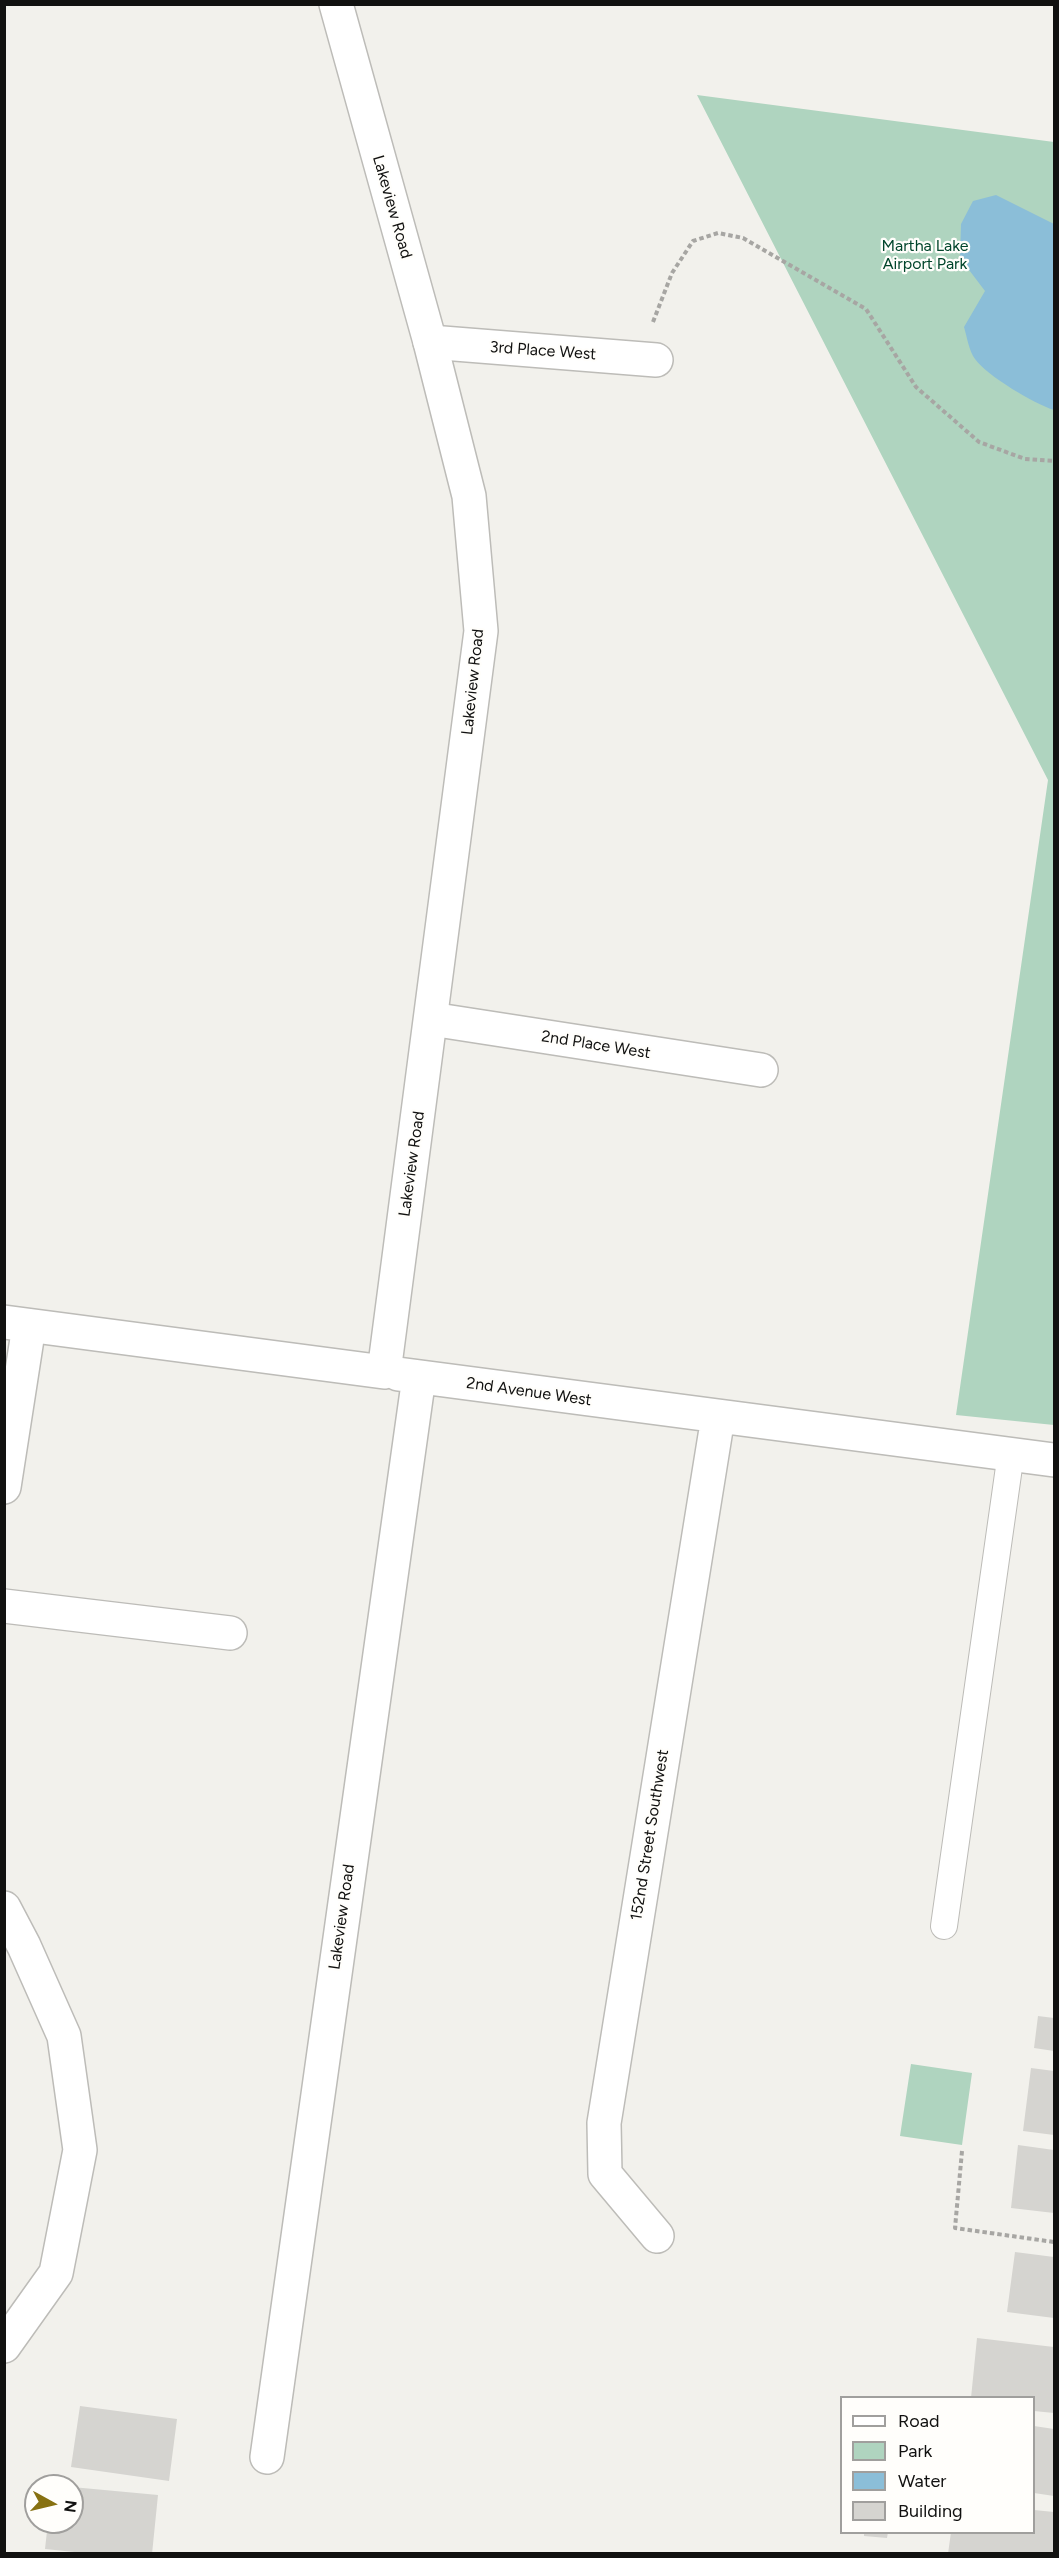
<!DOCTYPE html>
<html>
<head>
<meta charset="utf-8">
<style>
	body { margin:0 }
	#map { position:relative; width:1059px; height:2558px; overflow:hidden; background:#f2f1ec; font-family:Figtree,sans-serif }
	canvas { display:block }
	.frame { position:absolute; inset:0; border:6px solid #111110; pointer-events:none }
	.legend { position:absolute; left:840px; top:2396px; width:195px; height:138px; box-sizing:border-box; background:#fffefb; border:2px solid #a09f9d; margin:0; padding:8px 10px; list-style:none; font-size:18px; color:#111110 }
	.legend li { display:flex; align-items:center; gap:12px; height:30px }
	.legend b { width:30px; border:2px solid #a09f9d }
	.north { position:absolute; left:24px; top:2474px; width:60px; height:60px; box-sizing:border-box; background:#fffefb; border:2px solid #a09f9d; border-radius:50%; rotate:98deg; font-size:16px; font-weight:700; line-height:24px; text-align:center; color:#111110 }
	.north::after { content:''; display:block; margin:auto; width:21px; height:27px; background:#877111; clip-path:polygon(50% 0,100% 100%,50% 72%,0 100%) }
</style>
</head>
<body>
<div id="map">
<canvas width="1059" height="2558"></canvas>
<div class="frame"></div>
<ul class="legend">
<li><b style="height:8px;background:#fff"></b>Road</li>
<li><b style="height:16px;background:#afd4bf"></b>Park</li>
<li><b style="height:16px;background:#8bbed8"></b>Water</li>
<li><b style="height:16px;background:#d5d4d0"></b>Building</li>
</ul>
<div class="north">N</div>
</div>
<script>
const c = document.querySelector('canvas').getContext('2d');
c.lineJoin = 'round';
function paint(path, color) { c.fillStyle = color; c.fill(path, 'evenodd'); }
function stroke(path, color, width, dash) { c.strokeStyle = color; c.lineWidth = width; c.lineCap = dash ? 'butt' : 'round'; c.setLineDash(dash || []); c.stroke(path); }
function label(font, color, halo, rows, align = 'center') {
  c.font = font + ' Figtree,sans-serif'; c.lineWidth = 4.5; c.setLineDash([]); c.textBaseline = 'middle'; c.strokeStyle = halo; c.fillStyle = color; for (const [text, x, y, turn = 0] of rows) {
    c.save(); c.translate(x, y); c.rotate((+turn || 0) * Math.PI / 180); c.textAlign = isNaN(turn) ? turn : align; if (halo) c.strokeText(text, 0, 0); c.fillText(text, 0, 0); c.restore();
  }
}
const green = new Path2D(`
	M697 95 1054 142V1425L956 1415 1048 780Z
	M911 2064 972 2073 962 2145 900 2136Z`);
const water = new Path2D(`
	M996 195 1054 224V410C1035 404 987 376 975 359 969 351 967 337 964 327L985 291 960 258 961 224 973 201Z`);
const building = new Path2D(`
	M1038 2016 1054 2018V2051L1034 2048Z
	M1031 2068 1054 2071V2135L1023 2131Z
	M1018 2145 1054 2150V2213L1011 2208Z
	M1015 2252 1054 2257V2318L1007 2312Z
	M977 2338 1054 2347V2413L1034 2411V2398H971Z
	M80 2406 177 2419 169 2481 71 2467Z
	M1034 2426 1054 2429V2496L1034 2493Z
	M72 2487 158 2495 152 2554H94L45 2549 48 2522H72Z
	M1034 2510 1054 2512V2554H948L951 2532H1034Z
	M864 2532H888L887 2538 864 2536Z`);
const path = new Path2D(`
	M653 322 672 273 693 241 718 233 743 238 866 309 916 387 979 442 1025 459 1054 461
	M962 2151 955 2228 1054 2242`);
const lane = new Path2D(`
	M944 1926 1011 1453`);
const street = new Path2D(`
	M430 342 656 360
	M431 1019 761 1070
	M398 1374 1054 1460
	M4 1487 29 1326
	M4 1606 230 1633
	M4 1908 24 1946 64 2036 80 2150 56 2273 4 2346
	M657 2236 605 2174 604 2123 718 1417
	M267 2457 419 1377`);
const secondary = new Path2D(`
	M4 1322 384 1372 481 631 469 496 430 342 336 4`);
const streetNames = [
	["Lakeview Road",392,207,74],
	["3rd Place West",543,351,4],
	["Lakeview Road",473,682,-84],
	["2nd Place West",596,1045,9],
	["Lakeview Road",412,1164,-82],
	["2nd Avenue West",529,1392,8],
	["152nd Street Southwest",650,1835,-81],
	["Lakeview Road",342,1917,-82]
];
const parkNames = [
	["Martha Lake",925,246],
	["Airport Park",925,264]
];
paint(green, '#afd4bf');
paint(water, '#8bbed8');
paint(building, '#d5d4d0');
stroke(lane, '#bdbcb8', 28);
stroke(street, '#bdbcb8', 36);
stroke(secondary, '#bdbcb8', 36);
stroke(path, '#a7a6a3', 4, [4.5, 3]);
stroke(lane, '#fff', 26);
stroke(street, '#fff', 33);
stroke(secondary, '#fff', 33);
label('16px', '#111110', '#fffefb', streetNames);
label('16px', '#01452b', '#fffefb', parkNames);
</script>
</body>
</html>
